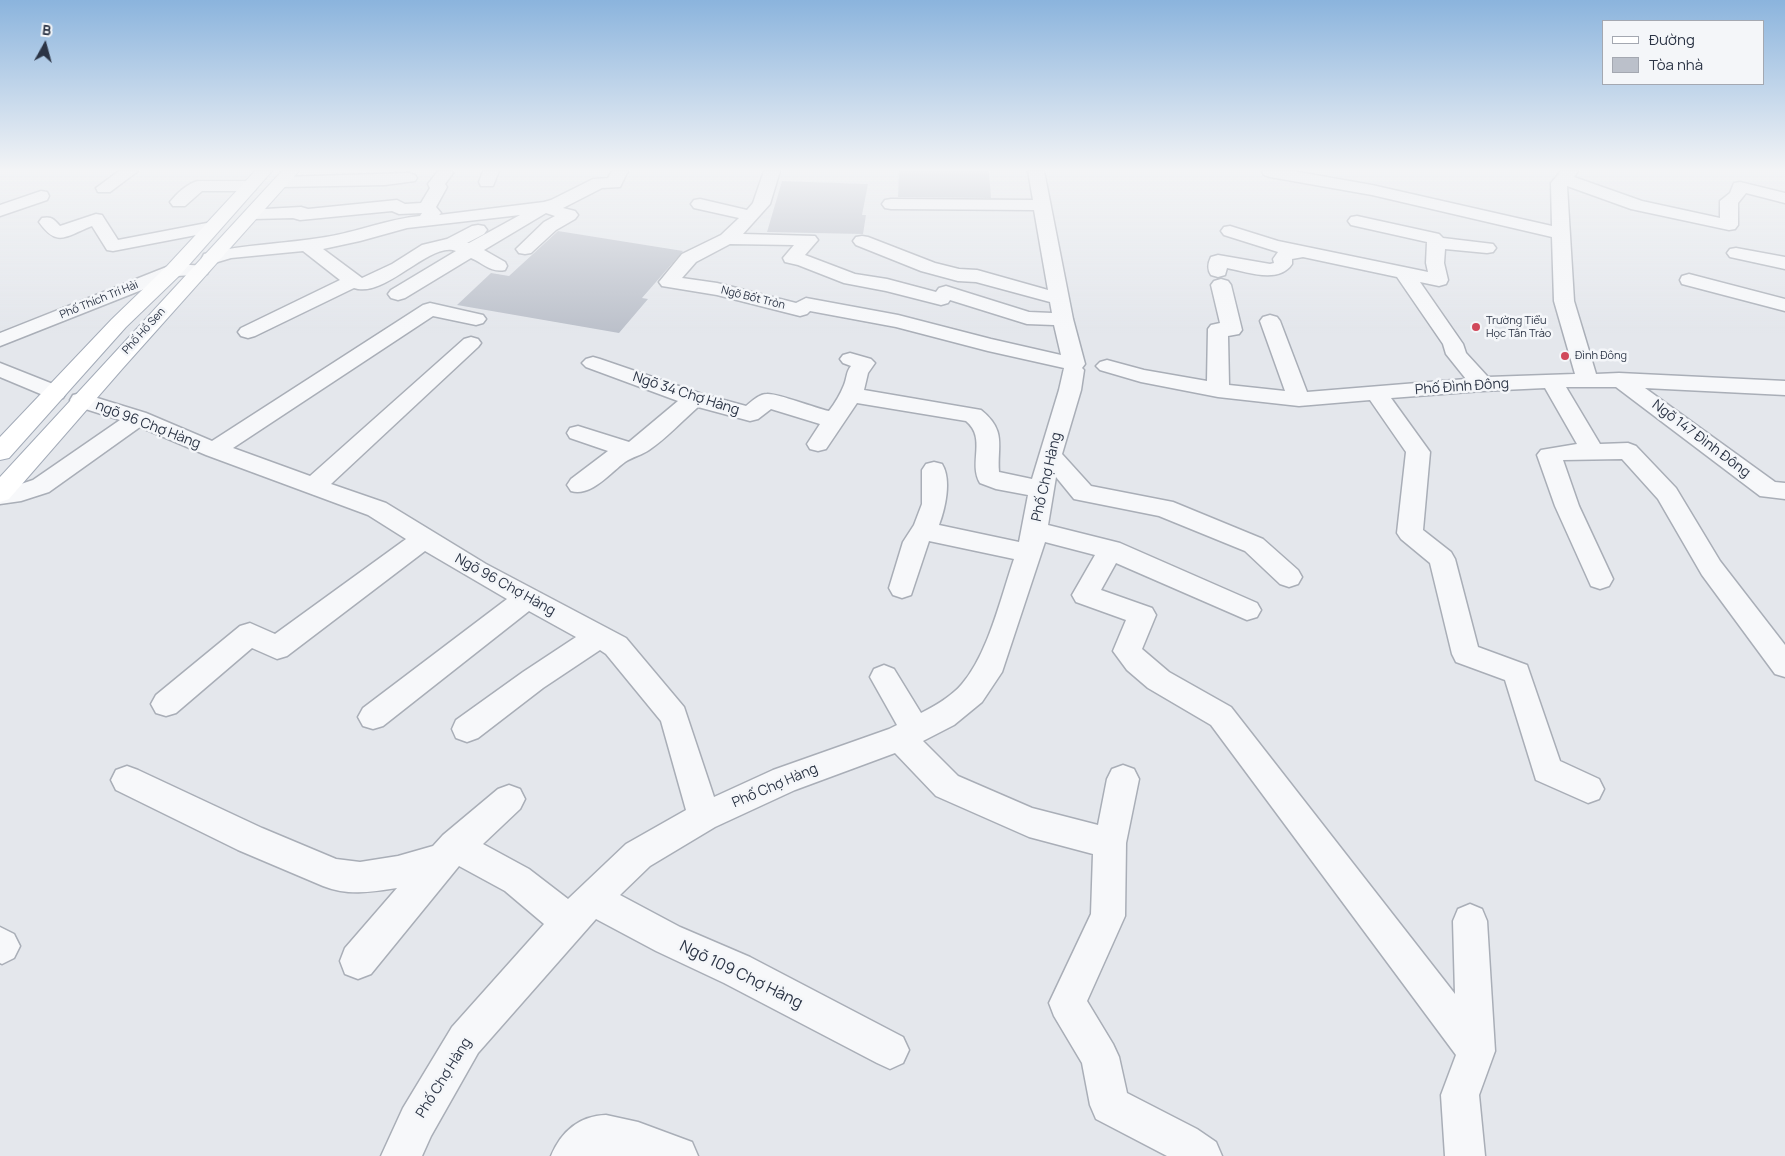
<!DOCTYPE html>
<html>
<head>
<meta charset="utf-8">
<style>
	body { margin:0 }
	#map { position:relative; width:1785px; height:1156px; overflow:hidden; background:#e4e7ec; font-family:Manrope,sans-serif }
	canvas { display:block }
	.legend { position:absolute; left:1602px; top:20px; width:162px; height:65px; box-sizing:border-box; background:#f4f6f9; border:1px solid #a4a8b1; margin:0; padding:6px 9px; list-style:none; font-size:15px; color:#2b3445 }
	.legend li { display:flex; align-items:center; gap:10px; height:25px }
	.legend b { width:25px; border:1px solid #a4a8b1 }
	.north { position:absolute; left:20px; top:20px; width:50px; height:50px; -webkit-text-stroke:4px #f4f6f9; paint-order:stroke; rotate:7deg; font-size:14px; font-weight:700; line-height:20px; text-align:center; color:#2b3445 }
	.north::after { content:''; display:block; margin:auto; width:18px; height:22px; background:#2b3445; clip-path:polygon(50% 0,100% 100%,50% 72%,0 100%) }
</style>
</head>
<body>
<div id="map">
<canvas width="1785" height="1156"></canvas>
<ul class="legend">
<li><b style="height:6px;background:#fff"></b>Đường</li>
<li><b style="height:14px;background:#bbc0ca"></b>Tòa nhà</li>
</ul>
<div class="north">B</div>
</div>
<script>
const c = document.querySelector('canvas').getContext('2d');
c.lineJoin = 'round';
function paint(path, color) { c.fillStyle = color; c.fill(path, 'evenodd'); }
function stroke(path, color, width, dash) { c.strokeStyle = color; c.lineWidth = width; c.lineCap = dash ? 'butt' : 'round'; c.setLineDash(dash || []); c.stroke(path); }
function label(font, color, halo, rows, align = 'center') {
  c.font = font + ' Manrope,sans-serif'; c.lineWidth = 5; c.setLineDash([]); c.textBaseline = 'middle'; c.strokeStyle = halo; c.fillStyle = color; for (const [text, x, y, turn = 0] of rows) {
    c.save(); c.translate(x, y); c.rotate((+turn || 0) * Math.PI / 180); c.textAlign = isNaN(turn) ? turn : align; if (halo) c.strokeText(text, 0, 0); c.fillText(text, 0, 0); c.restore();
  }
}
const building = new Path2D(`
	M899 171H989L991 198 898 197Z
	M782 181 868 184 862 215H866L863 234 767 232Z
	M558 231 683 251 642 298 648 299 619 333 457 305 491 273 509 276Z`);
const minor = new Path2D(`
	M119 171H138L110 192H98L96 188Z
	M438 171H452L453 173 445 184 447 187 436 207 441 213 439 215 544 202 551 200 593 179 608 178 612 171H628L620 187 602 188 563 208 575 211 578 215 575 219 556 230 531 253 525 254 519 253 516 249 544 222 555 216 546 213 484 250 505 262 507 266 505 270C491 273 483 263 471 258L405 298 398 300 391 298 388 294 391 290 456 251C431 240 385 299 354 288L255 336 248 338 241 336 238 332 241 328 340 280 303 251 231 258 211 264 204 262 202 258 204 254C245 244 285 244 326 237 357 232 388 219 420 216L422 213 399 214 392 211 300 220 293 218 253 219 247 218 244 214 247 210 301 207 308 209 397 200 405 204 421 203 430 188 428 184ZM520 215 469 243H467L484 234 487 230 484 226 478 225 472 226 447 239 422 245 392 264 362 278 323 249 360 241 407 228Z
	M483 171H499L493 186H481L479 182Z
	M764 171H780L770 204 743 234 815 236 818 240 805 255 855 274 887 279 936 292 939 288 946 286 1029 312 1052 313 1050 302 976 282 958 281 921 271 856 245 853 241 856 237 862 236 868 237 935 263 959 269 977 270 1048 290 1034 210 891 209 885 208 882 204 885 200 891 199 1033 200 1028 171H1044L1073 319 1085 364 1082 368 1084 370 1081 390 1062 454 1091 486 1173 502 1263 539 1298 570 1302 577 1298 584 1289 587 1280 584 1245 551 1159 516 1074 499 1056 477 1048 525 1120 543 1257 603 1261 610 1257 617 1247 620 1116 563 1101 590 1152 608 1156 615 1142 649 1169 672 1231 707 1455 994 1453 921 1458 909 1470 904 1482 909 1487 921 1495 1051 1479 1095 1485 1156H1445L1441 1095 1456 1055 1211 725 1148 688 1127 670 1113 651 1126 620 1076 602 1072 595 1095 555 1045 542 1002 672 982 702 954 725 923 741 958 776 1032 808 1098 825 1107 779 1112 769 1123 765 1134 769 1139 779 1126 843 1125 916 1087 1001 1113 1044 1119 1057 1127 1093 1197 1129 1216 1142 1222 1156H1167L1096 1119 1090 1105 1082 1063 1054 1016 1049 1003 1091 914 1093 854 1029 837 936 796 895 753 795 790 715 827 650 866 620 895 680 927 750 957 903 1037 909 1050 903 1063 890 1069 877 1063 724 983 656 951 596 919 478 1053 431 1136 422 1156H381L403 1108 452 1027 544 924 505 891 459 866 371 974 358 979 345 974 340 961 345 948 397 888C371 892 348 896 323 886L238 850 116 790 111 780 116 770 127 766 138 770 262 828 336 859 360 862 398 856 433 846 443 835 498 789 509 785 520 789 525 799 520 809 483 844 529 869 568 899 626 844 686 810 661 721 606 654 600 650 543 688 478 738 467 742 456 738 452 729 456 720 523 672 576 637 529 611 383 726 373 729 363 726 358 717 363 708 507 599 425 551 287 656 277 659 252 648 176 713 166 716 156 713 151 704 156 695 240 626 250 623 275 634 406 539 368 515 206 455 140 427 49 492 21 501 0 504V488L18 485 33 480 120 420 73 405 70 400 73 395 81 393 146 413 212 441 423 305 430 303 483 315 486 319 483 323 476 325 433 316 233 448 310 476 464 339 471 337 478 339 481 343 478 347 331 484 386 503 486 564 626 638 684 707 714 797 773 770 889 729 897 725 870 677 874 669 884 665 894 669 921 713C935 706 952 696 962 684 988 654 1001 597 1014 559L929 541 911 595 902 598 893 595 889 588 903 542 914 525 922 504V470L926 464 934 462 942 464C952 480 945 509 939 525L1019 542 1028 495 996 489 980 483C968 463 987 438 966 421L857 403 826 449 818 451 810 449 807 444 820 424 771 409 758 419 750 421 698 407C682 421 667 438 649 450 642 455 632 457 625 462 610 473 591 497 571 491L567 485 571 479 608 451 570 438 567 433 570 428 578 426 629 442 678 401 586 367 582 363 586 359 593 357 600 359 702 394 746 406C752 401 759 394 767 394 777 393 815 408 829 411 835 403 840 395 844 385 847 378 846 372 851 366L843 363 840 359 843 355 850 353 871 359 875 363 868 373 864 390 981 410C1007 431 997 445 999 472L1032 479 1059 390 1064 368 988 351 896 327 810 311 807 314 800 316 717 295 662 286 659 282 682 254 721 235 739 218 694 208 691 204 694 200 700 199 747 210 753 203ZM730 244 794 245 783 258 785 262 798 265 844 283 886 291 941 305 948 303 950 300 1027 324 1054 325 1061 355 991 339 898 315 806 298 796 303 717 283 682 278 696 262Z
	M1262 171H1293L1372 185 1552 226 1551 183 1561 171H1578L1574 177 1642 201 1720 218V201L1730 193 1734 183 1740 182 1785 193V203L1746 193 1738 203V225L1735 229 1729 230 1631 209 1567 186 1574 301 1596 374 1619 373 1785 381V395L1645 388 1775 482 1785 483V499L1760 496 1616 387H1566L1600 444 1628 443 1636 446 1676 488 1720 561 1785 645V677L1775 674 1702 575 1658 499 1622 459 1563 460 1579 506 1613 579 1609 586 1600 589 1591 586 1555 506 1537 455 1541 450 1577 444 1545 388 1482 391 1391 398 1430 452 1423 530 1451 552 1455 559 1478 647 1527 665 1560 761 1599 779 1604 789 1599 799 1588 803 1536 780 1505 680 1456 662 1452 654 1430 563 1401 539 1397 533 1406 452 1370 400 1299 406 1218 397 1141 382 1100 370 1096 366 1100 362 1107 360 1144 370 1207 381 1208 329 1211 325 1220 323 1211 285 1214 281 1221 279 1228 281 1231 285 1242 330 1239 334 1228 336 1229 385 1285 391 1260 321 1263 317 1270 315 1277 317 1280 321 1307 392 1466 379 1446 354 1443 344 1397 277 1303 257 1292 259V264C1279 284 1247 272 1227 268L1225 275 1218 277 1211 275C1207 269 1208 263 1211 257L1218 255 1270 264 1274 263 1273 259 1278 252 1224 235 1221 231 1224 227 1230 226 1278 241 1428 272 1426 263 1427 242 1351 225 1348 221 1351 217 1357 216 1439 234 1443 238 1493 244 1496 248 1493 252 1487 253 1445 249 1444 263 1448 280 1446 284 1439 286 1420 282 1463 344 1466 353 1488 377 1575 374 1554 301 1552 237 1372 195 1270 177 1264 175Z
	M409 173 415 175 417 178 415 181 385 185 282 187 276 186 274 182 276 178 282 177Z
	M198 181H249L255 182 257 186 255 190 249 191H202L185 206H173L170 202C176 194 188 183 198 181Z
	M41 191 47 192 49 196 47 200 0 216V205Z
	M96 214 102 215 118 240 212 222 218 223 221 227 218 231 212 232 113 251 107 250 92 226C66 236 57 248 39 222L42 218C51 216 54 219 60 226Z
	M1736 248 1785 257V269L1730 257 1727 253 1730 249Z
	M174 264 207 266 209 270 207 274 177 276 0 346V333Z
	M1689 274 1785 299V311L1682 284 1680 280 1682 276Z
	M0 363 63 388 66 393 63 398 55 400 0 377Z
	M0 927 14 934 20 946 14 958 2 964 0 963Z
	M606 1115 638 1122 692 1142 698 1156H551C561 1132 579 1116 606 1115Z`);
const major = new Path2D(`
	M255 171H272L181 274 126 327 9 458 0 460V437L112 319 167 266Z
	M282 171H299L123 368 9 499 0 502V477Z`);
const markers = [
	[1476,327,5,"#d1495b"],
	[1565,356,5,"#d1495b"]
];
const farStreetnames = [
	["Ngõ Bốt Tròn",753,298,14],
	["Phố Thích Trí Hải",99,300,-22],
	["Phố Hồ Sen",144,331,-48]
];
const farPoinames = [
	["Trường Tiểu",1486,321],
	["Học Tân Trào",1486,334],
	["Đình Đông",1575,356]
];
const streetNames = [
	["Phố Đình Đông",1462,387,-4],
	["Ngõ 34 Chợ Hàng",686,394,18],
	["ngõ 96 Chợ Hàng",148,425,21],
	["Ngõ 147 Đình Đông",1701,439,37],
	["Phố Chợ Hàng",1047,477,-77],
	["Ngõ 96 Chợ Hàng",505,585,29],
	["Phố Chợ Hàng",775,786,-23],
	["Phố Chợ Hàng",444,1078,-58]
];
const nearStreetnames = [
	["Ngõ 109 Chợ Hàng",741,975,26]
];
paint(building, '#bbc0ca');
stroke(minor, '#a9aeb7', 3);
stroke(major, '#a3abb8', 2);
paint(minor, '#f7f8fa');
paint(major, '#fff');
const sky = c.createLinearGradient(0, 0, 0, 333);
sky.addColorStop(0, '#8bb4dd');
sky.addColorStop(0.51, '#f3f4f6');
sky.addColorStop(1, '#f3f4f600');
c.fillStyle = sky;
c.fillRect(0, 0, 1785, 333);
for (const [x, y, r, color] of markers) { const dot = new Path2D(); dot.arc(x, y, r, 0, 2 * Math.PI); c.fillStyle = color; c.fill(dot); stroke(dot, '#f4f6f9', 2); }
label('11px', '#2b3445', '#f4f6f9', farStreetnames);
label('11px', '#2b3445', '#f4f6f9', farPoinames, 'left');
label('14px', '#2b3445', '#f4f6f9', streetNames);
label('16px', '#2b3445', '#f4f6f9', nearStreetnames);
</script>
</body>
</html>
